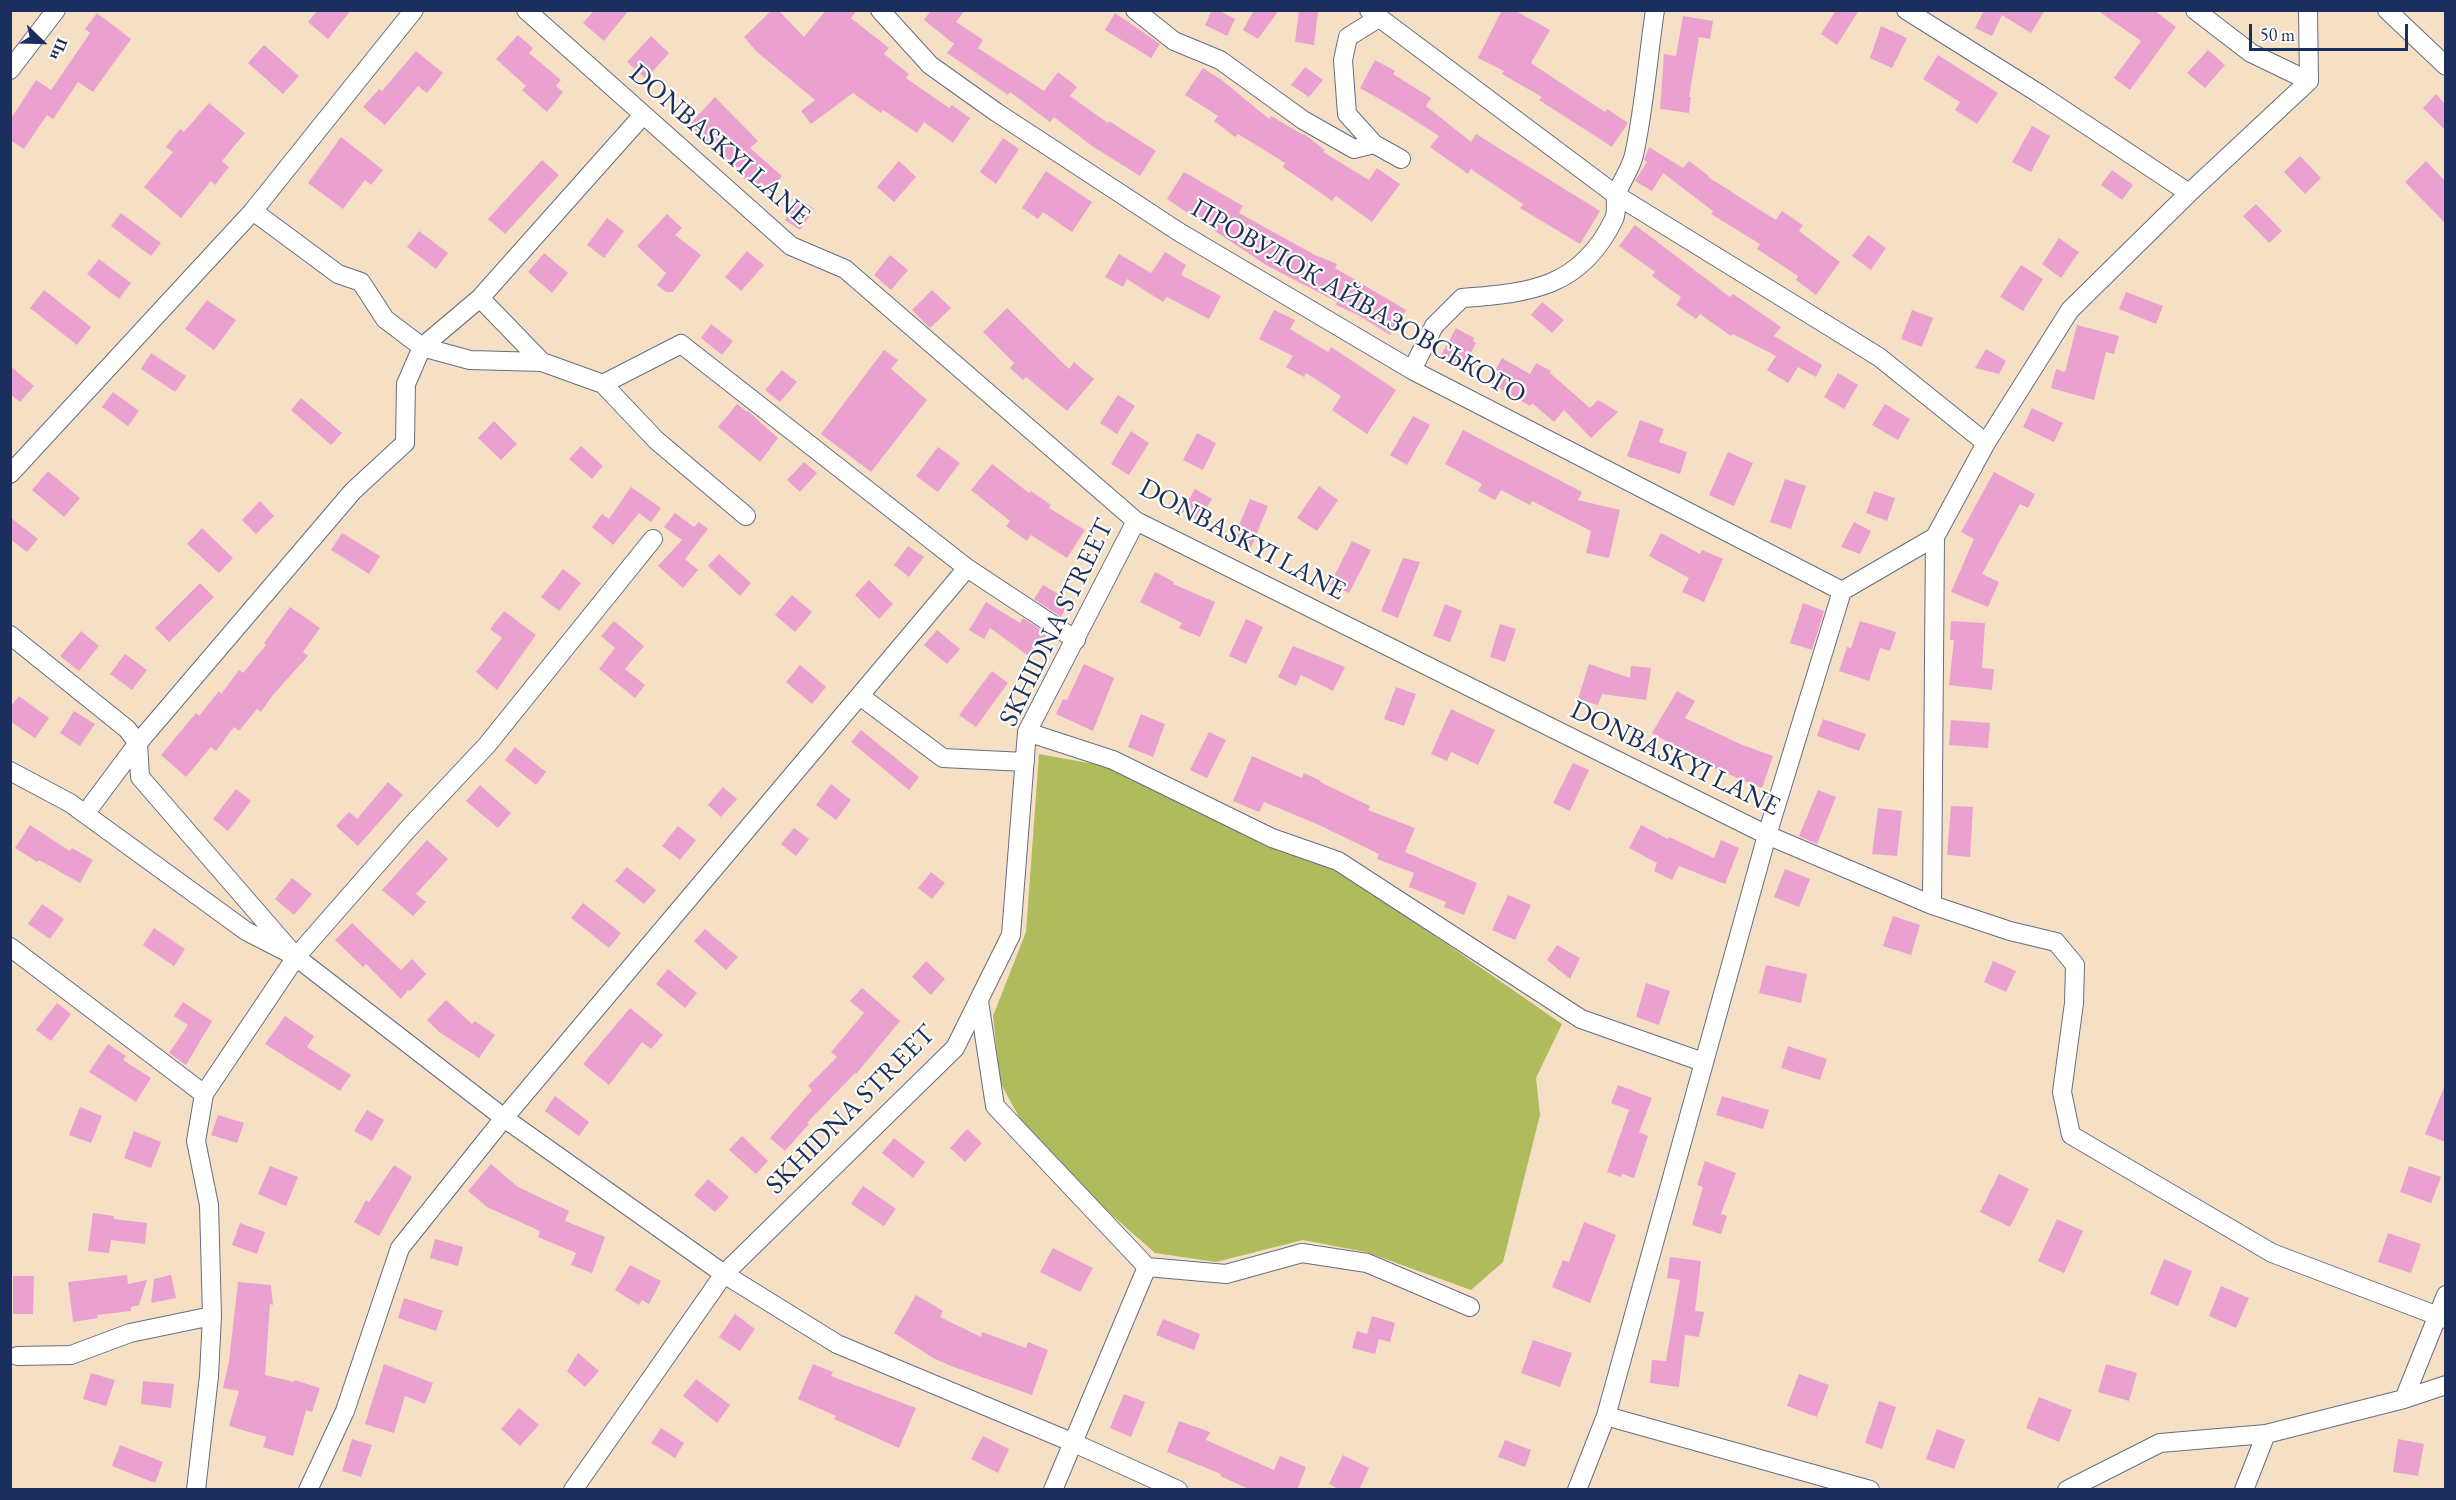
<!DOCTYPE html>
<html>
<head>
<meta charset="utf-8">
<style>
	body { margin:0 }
	#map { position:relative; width:2456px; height:1500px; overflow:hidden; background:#f5e0c5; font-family:"EB Garamond",serif }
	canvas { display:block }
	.frame { position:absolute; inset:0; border:12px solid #1b2f5e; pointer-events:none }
	.north { position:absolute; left:12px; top:12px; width:60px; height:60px; -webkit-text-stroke:4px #fdfcf7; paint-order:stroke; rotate:113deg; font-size:16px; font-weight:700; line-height:24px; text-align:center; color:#1b2f5e }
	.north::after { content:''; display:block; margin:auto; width:21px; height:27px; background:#1b2f5e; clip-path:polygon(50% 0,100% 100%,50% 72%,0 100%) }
	.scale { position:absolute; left:2249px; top:24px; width:159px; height:27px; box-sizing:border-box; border:3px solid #1b2f5e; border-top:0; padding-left:8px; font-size:18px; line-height:21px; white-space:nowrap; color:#1b2f5e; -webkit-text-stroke:4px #fdfcf7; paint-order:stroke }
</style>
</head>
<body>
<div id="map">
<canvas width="2456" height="1500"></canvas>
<div class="frame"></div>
<div class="north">Пн</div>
<div class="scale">50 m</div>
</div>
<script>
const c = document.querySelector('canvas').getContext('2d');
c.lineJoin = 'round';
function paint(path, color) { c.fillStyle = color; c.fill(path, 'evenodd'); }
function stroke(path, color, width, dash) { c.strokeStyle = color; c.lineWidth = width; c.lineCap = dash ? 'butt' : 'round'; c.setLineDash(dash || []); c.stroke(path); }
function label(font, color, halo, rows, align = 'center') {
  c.font = font + ' "EB Garamond",serif'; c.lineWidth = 4.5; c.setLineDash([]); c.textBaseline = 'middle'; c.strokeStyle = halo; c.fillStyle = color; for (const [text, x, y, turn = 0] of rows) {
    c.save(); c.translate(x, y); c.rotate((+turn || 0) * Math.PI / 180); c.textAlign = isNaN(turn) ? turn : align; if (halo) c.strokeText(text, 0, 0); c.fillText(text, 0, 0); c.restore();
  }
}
const green = new Path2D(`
	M1039 754 1105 766 1267 843 1337 868 1562 1024 1536 1078 1540 1115 1503 1262 1471 1290 1366 1252 1303 1240 1216 1262 1155 1253 1036 1148 1000 1082 993 1016 1026 932Z`);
const building = new Path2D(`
	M318 10H351L328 39 308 22Z
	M594 10H629L604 41 583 23Z
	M772 10H778L804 37 826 10H857L851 18 889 48 884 54 909 74 906 78 949 108 952 105 970 118 953 143 924 122 917 133 883 110 881 113 853 93 811 124 801 111 815 100 757 52 744 37Z
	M931 10H965L956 22 983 40 978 48 1044 91 1058 72 1077 87 1070 96 1108 123 1109 121 1156 151 1140 176 1092 146 1054 117 1050 122 1010 92 1008 95 947 53 954 44 924 20Z
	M1212 10H1218L1235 19 1227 36 1205 25Z
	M1254 10H1279L1258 39 1243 30Z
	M1299 10 1318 12 1314 45 1295 42Z
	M1502 10H1514L1550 30 1531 63 1605 112 1607 109 1628 123 1612 147 1539 100 1542 97 1502 74 1504 71 1478 58Z
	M1836 10H1859L1837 45 1821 34Z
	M1984 10H2045L2031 33 2002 15 1992 36 1975 28Z
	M2097 10H2154L2176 27 2130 90 2114 78 2141 41Z
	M97 13 131 39 93 92 78 82 53 119 47 115 24 149 10 140V120L36 80 51 90 90 33 85 29Z
	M1115 13 1160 44 1151 58 1105 30Z
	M1683 16 1713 21 1710 39 1699 37 1689 97H1691L1689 113 1660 109 1664 54 1676 56Z
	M1881 26 1907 38 1892 68 1870 58Z
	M518 35 533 48 529 53 561 80 556 86 563 92 547 112 522 90 526 86 496 59Z
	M651 36 669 53 646 79 627 62Z
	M264 45 299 76 283 94 248 63Z
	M2208 50 2225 65 2205 88 2187 73Z
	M416 51 443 73 427 93 418 86 385 125 363 107 379 89 382 91Z
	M1938 55 1998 93 1977 124 1955 110 1960 102 1923 79Z
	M1375 60 1395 71 1393 74 1431 98 1426 106 1471 142 1476 134 1600 211 1580 244 1520 208 1523 204 1471 169 1468 174 1430 147 1439 136 1397 109 1360 88Z
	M1305 67 1323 80 1309 97 1291 85Z
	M1203 68 1223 81 1269 119 1271 116 1303 135 1304 134 1325 150 1323 152 1369 180 1377 168 1400 184 1372 222 1336 196 1332 201 1283 167 1285 163 1238 134 1235 137 1214 121 1218 116 1185 95Z
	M2436 94 2445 104V130L2423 108Z
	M715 97 758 141 750 148 782 176 764 196 719 156 721 154 689 125Z
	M209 103 245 133 222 161 229 167 215 185 211 181 181 218 144 187 173 152 166 147 180 129 184 132Z
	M2032 126 2050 136 2031 172 2012 162Z
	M341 137 383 170 371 185 365 180 343 209 308 183Z
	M1003 138 1019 149 996 184 980 172Z
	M1649 147 1683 168 1689 161 1709 176 1708 177 1776 220 1782 211 1803 225 1799 231 1840 262 1816 295 1796 280 1798 276 1757 249 1760 244 1711 214 1713 211 1663 173 1652 191 1635 181 1647 162 1644 160Z
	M2300 156 2321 178 2305 194 2284 172Z
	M542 160 559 175 505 234 488 219Z
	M899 161 916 177 894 202 877 187Z
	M2426 161 2445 181V223L2405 182Z
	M2112 170 2133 185 2122 200 2101 185Z
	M1046 171 1092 202 1072 232 1043 212 1038 219 1022 208Z
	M1184 172 1243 206 1239 213 1315 255 1337 264 1335 268 1406 310 1390 335 1358 315 1336 305 1337 302 1266 265 1167 199Z
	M799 199 814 209 800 230 785 220Z
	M2256 204 2282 231 2269 243 2243 216Z
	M121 213 161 243 151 256 111 226Z
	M667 214 682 228 675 235 701 255 673 292H666L657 285 666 273 637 246Z
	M607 218 624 231 604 258 587 245Z
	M1635 225 1730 297 1733 294 1781 327 1774 336 1822 365 1816 377 1798 367 1788 383 1767 370 1776 356 1733 334 1731 336 1700 314 1696 319 1676 305 1681 297 1652 276 1655 272 1619 246Z
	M419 231 448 253 436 269 407 247Z
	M1868 235 1886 248 1871 270 1852 256Z
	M2059 238 2079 252 2061 278 2042 264Z
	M747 251 764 265 741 291 725 277Z
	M1165 252 1186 265 1181 275 1221 296 1209 319 1167 297 1163 302 1127 279 1123 287 1105 277 1119 254 1151 273Z
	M544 253 568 273 552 293 528 272Z
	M890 255 908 270 891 290 874 275Z
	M99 259 131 283 119 299 87 274Z
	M2021 265 2043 279 2023 311 2000 297Z
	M44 290 91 327 77 345 30 308Z
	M932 290 951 308 930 328 912 310Z
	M2126 292 2163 306 2156 324 2119 309Z
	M207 300 236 320 214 350 185 329Z
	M1542 302 1564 320 1552 333 1531 315Z
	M1007 308 1069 369 1074 362 1094 379 1067 411 1026 377 1023 380 1010 368 1014 363 983 332Z
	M1274 310 1295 320 1290 329 1328 352 1331 347 1396 390 1367 434 1332 410 1341 396 1306 373 1304 377 1286 367 1293 356 1259 339Z
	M1912 310 1933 318 1922 347 1901 339Z
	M711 324 733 341 722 355 701 338Z
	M2077 325 2119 336 2114 354 2106 352 2094 400 2051 388 2056 369 2065 372Z
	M1456 328 1474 338 1473 341 1476 343 1461 371 1439 359Z
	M1986 349 2006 361 1999 374 1975 368Z
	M884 350 898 360 891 369 927 400 871 472 821 434Z
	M151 353 186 376 175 392 141 369Z
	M1502 358 1530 374 1536 363 1551 371 1550 373 1590 408 1598 400 1618 412 1591 438 1564 410 1554 422 1532 403 1530 406 1489 382Z
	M10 366 34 386 20 402 10 394Z
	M782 370 797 382 780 402 765 390Z
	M1838 373 1858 385 1844 409 1824 397Z
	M113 392 139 411 128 426 102 407Z
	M1118 395 1135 406 1117 434 1100 423Z
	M301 398 342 433 331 445 291 410Z
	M737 404 747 412 748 411 778 438 760 462 718 427Z
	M1885 404 1910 419 1898 440 1872 425Z
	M2032 408 2063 423 2054 442 2023 427Z
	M1413 416 1430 425 1407 465 1390 455Z
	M1640 420 1664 429 1659 442 1687 452 1680 474 1627 456Z
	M494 421 517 444 501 460 478 438Z
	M1463 430 1582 492 1578 500 1620 510 1609 558 1586 553 1591 531 1532 501 1530 505 1501 490 1495 500 1478 491 1482 484 1445 464Z
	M1131 431 1149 443 1129 475 1111 464Z
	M1197 433 1216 443 1203 470 1183 460Z
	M581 446 603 466 592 479 569 459Z
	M938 447 960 463 938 492 916 476Z
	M1728 452 1753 463 1734 506 1709 495Z
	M804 462 817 473 800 492 787 480Z
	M992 464 1029 493 1031 491 1051 505 1049 508 1085 530 1067 558 1031 535 1027 541 1006 526 1010 521 971 490Z
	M48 471 80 498 64 517 32 490Z
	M1994 472 2035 494 2028 508 2020 504 1982 574 1999 582 1988 607 1951 592 1974 539 1961 532Z
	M1785 479 1806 486 1791 529 1770 522Z
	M1319 486 1338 500 1317 531 1297 518Z
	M631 487 661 508 651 522 639 513 613 545 592 527 602 514 609 519Z
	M1195 489 1212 499 1198 521 1182 511Z
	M1874 491 1895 498 1887 521 1866 513Z
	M1250 499 1268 506 1251 548 1233 540Z
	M260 501 274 516 256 534 242 520Z
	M675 513 694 527 699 522 708 529 685 559 698 570 683 588 658 566 682 540 664 527Z
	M10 517 38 539 27 552 10 539Z
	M1854 522 1871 531 1860 554 1841 547Z
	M202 528 233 558 219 573 187 544Z
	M342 533 380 556 369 574 331 550Z
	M1661 533 1700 554 1702 550 1723 559 1704 602 1682 592 1689 578 1649 556Z
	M1352 541 1371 550 1349 593 1330 584Z
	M908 546 924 557 909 577 894 565Z
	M719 554 751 583 740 596 708 566Z
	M1403 558 1420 562 1398 618 1381 611Z
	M563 569 581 583 559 611 541 597Z
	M1155 572 1174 582 1173 584 1215 602 1200 637 1179 628 1182 623 1140 602Z
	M869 580 893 604 879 619 855 595Z
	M200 583 214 597 169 642 155 628Z
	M1043 585 1070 601 1061 617 1034 599Z
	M792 595 812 612 795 632 775 615Z
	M986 602 1020 623 1023 618 1047 634 1030 657 990 628 984 639 969 630Z
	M1803 603 1824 611 1812 650 1790 643Z
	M1445 604 1462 611 1450 642 1433 636Z
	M290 607 320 628 303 652 308 656 272 696 261 712 257 709 239 731 234 727 216 751 211 747 186 777 161 755 196 713 199 716 219 691 221 694 239 670 243 673 266 645 264 643Z
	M504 611 536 635 497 690 476 672 502 638 490 629Z
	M1246 619 1263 627 1246 664 1229 656Z
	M614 621 644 646 625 669 645 685 635 698 599 669 615 648 601 636Z
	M1860 621 1896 632 1890 651 1880 648 1869 681 1839 671 1847 647 1851 648Z
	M1951 621 1985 623 1982 668 1994 669 1992 690 1949 685 1954 640H1950Z
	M1500 624 1516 629 1505 662 1490 657Z
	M937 630 960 649 947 664 924 645Z
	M81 631 99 646 79 671 60 656Z
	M1293 646 1345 667 1333 691 1301 675 1296 686 1278 677Z
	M125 654 147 670 132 690 110 674Z
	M1084 664 1114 678 1093 731 1056 714 1063 699 1067 700Z
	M1589 664 1630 678 1631 666 1651 668 1646 700 1602 694 1598 705 1578 699Z
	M800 665 826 687 812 704 786 682Z
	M992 671 1008 683 976 727 959 715Z
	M1396 687 1416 694 1404 726 1384 719Z
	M1677 691 1695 701 1685 718 1740 744 1773 756 1762 788 1696 761 1697 759 1652 733Z
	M19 696 49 718 35 738 10 721V707Z
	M1451 709 1495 730 1478 765 1451 752 1447 761 1431 754Z
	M74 711 95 724 80 746 60 733Z
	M1141 714 1165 724 1153 757 1128 747Z
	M1823 719 1866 734 1859 751 1817 736Z
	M1951 720 1990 723 1988 748 1949 745Z
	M861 730 919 777 909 790 851 742Z
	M1209 732 1226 740 1207 778 1190 770Z
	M515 747 546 772 536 785 505 760Z
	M1252 756 1302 778 1304 773 1321 781 1320 782 1370 806 1368 810 1415 828 1405 852 1477 883 1464 915 1444 907 1446 902 1409 887 1414 873 1377 859 1379 854 1319 825 1264 802 1259 812 1233 801Z
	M1573 763 1589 770 1570 811 1553 803Z
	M388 782 403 795 358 846 336 826 349 812 357 819Z
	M831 784 851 800 836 820 816 805Z
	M480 785 511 813 498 828 466 801Z
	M723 787 737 799 721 817 708 805Z
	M236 789 251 801 228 831 213 819Z
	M1818 790 1836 797 1817 844 1799 836Z
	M1951 806 1973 807 1970 857 1947 855Z
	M1878 808 1902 811 1897 856 1872 854Z
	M30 825 70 851 72 848 93 860 80 883 39 860 37 862 15 848Z
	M1641 825 1668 839 1669 837 1714 858 1721 840 1739 848 1725 884 1679 866 1672 880 1654 871 1657 863 1629 848Z
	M678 826 696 840 680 860 662 846Z
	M794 828 809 839 796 856 781 844Z
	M427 840 448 859 416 894 426 902 413 916 382 890Z
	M627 867 656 890 644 904 615 881Z
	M1785 869 1810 879 1799 907 1774 897Z
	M931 872 945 883 932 899 918 888Z
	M292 878 312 894 294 915 275 899Z
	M1508 895 1531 905 1515 940 1492 930Z
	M583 903 621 933 609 948 571 918Z
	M42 904 64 919 50 939 28 924Z
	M1893 916 1920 925 1911 955 1883 946Z
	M352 923 401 970 412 959 426 974 410 991 408 990 401 999 366 964 363 967 335 940Z
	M154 928 185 949 174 966 143 945Z
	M705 929 738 957 726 970 694 941Z
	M1557 945 1580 958 1570 979 1547 960Z
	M926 961 945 979 931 995 912 977Z
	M1993 961 2016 971 2006 992 1984 982Z
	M1766 965 1807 974 1801 1003 1759 993Z
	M668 969 697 993 685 1008 656 984Z
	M1646 983 1670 991 1659 1025 1636 1017Z
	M862 988 900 1021 856 1074 855 1073 807 1123 809 1124 785 1151 770 1138 812 1090 808 1086 837 1057 831 1052 864 1013 850 1001Z
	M446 1000 472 1024 475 1021 495 1035 479 1058 439 1032 427 1020Z
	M183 1002 212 1021 186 1065 169 1053 188 1025 174 1016Z
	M57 1003 71 1014 51 1041 36 1030Z
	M630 1008 663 1035 651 1049 642 1042 609 1085 583 1064Z
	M285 1016 314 1036 307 1047 351 1075 340 1091 265 1044Z
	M108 1044 126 1056 123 1060 151 1078 136 1102 89 1072Z
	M1788 1046 1827 1059 1820 1080 1781 1068Z
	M1618 1085 1652 1098 1639 1132 1648 1136 1634 1178 1622 1174 1621 1177 1607 1172 1629 1110 1611 1103Z
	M2445 1085V1142L2425 1134Z
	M555 1096 589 1122 579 1136 545 1111Z
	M1722 1096 1769 1110 1763 1129 1716 1115Z
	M80 1107 102 1116 91 1143 69 1135Z
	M367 1110 384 1120 372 1141 354 1131Z
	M218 1115 244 1123 237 1143 211 1135Z
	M967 1129 982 1143 965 1162 950 1148Z
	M134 1131 161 1142 151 1168 124 1158Z
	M742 1136 768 1161 756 1174 729 1150Z
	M894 1138 925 1162 913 1178 882 1153Z
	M1705 1161 1736 1173 1721 1214 1727 1216 1721 1234 1692 1225 1703 1187 1697 1185Z
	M491 1164 518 1187 569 1211 565 1221 605 1237 592 1273 571 1265 576 1253 538 1237 540 1231 487 1207 468 1191Z
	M394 1165 412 1177 379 1236 354 1222 366 1200 369 1202Z
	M270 1166 298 1177 286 1206 258 1194Z
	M2409 1166 2441 1177 2431 1203 2400 1192Z
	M1999 1174 2029 1189 2010 1227 1980 1212Z
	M708 1179 729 1197 715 1212 694 1195Z
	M863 1186 896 1209 884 1226 851 1204Z
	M93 1213 114 1216V1219L147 1223 145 1244 111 1240 109 1253 88 1251Z
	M2057 1219 2083 1231 2064 1273 2038 1261Z
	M1584 1222 1616 1235 1590 1303 1552 1287 1563 1260 1569 1262Z
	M240 1223 265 1232 257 1254 232 1245Z
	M2388 1233 2421 1244 2411 1273 2378 1262Z
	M435 1239 463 1247 458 1266 430 1258Z
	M1053 1248 1093 1268 1080 1292 1040 1272Z
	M1670 1257 1701 1261 1695 1311 1704 1312 1699 1337 1685 1335 1679 1387 1650 1383 1652 1360 1666 1361 1680 1280 1667 1278Z
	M2164 1259 2192 1271 2178 1306 2150 1294Z
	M630 1265 661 1281 649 1304 642 1300 639 1305 615 1290Z
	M127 1275 128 1284 147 1280 139 1305 131 1307V1311L97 1315 98 1318 73 1322 68 1282Z
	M171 1275 176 1298 151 1303 154 1279Z
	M13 1276H34L33 1314H13Z
	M238 1282 271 1285 273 1305 270 1304 265 1375 294 1382V1380L320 1388 312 1412 306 1410 293 1456 263 1447 266 1437 229 1426 239 1391 223 1388 229 1361Z
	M2221 1286 2249 1298 2236 1328 2209 1316Z
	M916 1295 943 1311 940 1317 981 1337 982 1332 1026 1348 1028 1342 1048 1350 1032 1395 951 1366 933 1358 894 1333Z
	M404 1298 443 1311 436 1331 398 1318Z
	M735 1314 755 1329 740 1351 719 1337Z
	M1372 1316 1395 1323 1390 1342 1379 1339 1375 1354 1352 1348 1357 1331 1367 1334Z
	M1163 1319 1200 1334 1194 1350 1156 1335Z
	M1533 1340 1572 1353 1560 1387 1521 1373Z
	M578 1353 599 1371 585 1387 567 1371Z
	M384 1364 433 1383 425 1404 405 1396 394 1433 365 1424Z
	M813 1364 833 1372 831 1376 916 1408 899 1448 834 1419 836 1416 798 1399Z
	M2106 1364 2137 1373 2129 1401 2098 1392Z
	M91 1373 115 1380 106 1406 83 1399Z
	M1799 1374 1829 1385 1817 1417 1787 1406Z
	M696 1379 730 1405 717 1423 683 1396Z
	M143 1381 174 1384 171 1408 141 1404Z
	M1124 1394 1145 1402 1131 1437 1110 1428Z
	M2039 1397 2072 1410 2059 1442 2026 1428Z
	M1879 1401 1896 1407 1882 1449 1865 1443Z
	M519 1408 539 1425 520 1446 501 1429Z
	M1179 1421 1210 1432 1206 1440 1274 1470 1280 1456 1306 1467 1297 1490H1251L1220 1476 1221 1474 1167 1452Z
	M661 1428 684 1443 675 1458 651 1443Z
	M1937 1429 1965 1440 1954 1469 1926 1459Z
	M983 1436 1009 1449 998 1473 971 1459Z
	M352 1439 372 1445 361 1477 342 1471Z
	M2398 1439 2424 1444 2418 1476 2393 1472Z
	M1505 1440 1531 1450 1525 1467 1498 1457Z
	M120 1445 163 1462 155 1483 112 1466Z
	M1343 1455 1369 1468 1359 1490H1340L1329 1484Z`);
const street = new Path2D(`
	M526 10 791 246 845 269 1136 521 1767 835 1932 905 2010 931 2056 942 2075 965 2074 1003 2062 1092 2071 1135 2272 1253 2446 1319
	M880 10 930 65 996 112 1179 232 1412 370 1842 591
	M1135 10 1174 41 1220 60 1303 120 1354 149 1374 144
	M1369 10 1616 195 1879 357 1986 443
	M1906 10 2038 93 2189 193
	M2195 10 2251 53 2309 81
	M2387 10 2446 66
	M1377 19 1348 37 1343 60 1347 114 1374 144 1401 159
	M10 70 56 10
	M253 211 338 274 361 282 385 319 422 347 470 360 542 362
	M480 298 542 362 603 384 681 344 967 568 1076 640
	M1412 370 1434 326 1462 298C1530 293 1581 288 1614 219 1618 211 1614 201 1617 193 1622 180 1631 168 1634 155 1644 110 1648 57 1655 10
	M603 384 656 440 746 516
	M10 474 253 211 414 10
	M10 635 127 729 138 743 140 777 296 957 504 1118 724 1274 837 1344 1074 1443 1178 1490
	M860 696 943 758 1025 762
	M1027 732 1113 760 1272 838 1338 861 1581 1019 1703 1062
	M10 771 70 803 246 931 287 952
	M85 814 138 743 353 491 405 443 406 384 422 347 480 298 643 115
	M1932 905 1935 537
	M10 947 204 1094
	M979 1001 995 1106 1147 1267 1226 1274 1302 1253 1367 1263 1470 1307
	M17 1356 71 1355 130 1333 212 1316
	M2404 1399 2446 1295
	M1606 1416 1870 1490
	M196 1490 209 1376 212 1316 209 1205 196 1141 204 1094 296 957 408 829 487 745 653 539
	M308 1490 345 1411 400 1248 504 1118 967 568
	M573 1490 724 1274 955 1048 1011 935 1027 732 1136 521
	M1053 1490 1147 1267
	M1577 1490 1606 1416 1767 835 1842 591 1935 537 1986 443 2070 310 2189 193 2309 81 2308 10
	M2067 1490 2160 1443 2266 1434 2404 1399 2446 1385
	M2244 1490 2266 1434`);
const streetNames = [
	["DONBASKYI LANE",719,145,41],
	["ПРОВУЛОК АЙВАЗОВСЬКОГО",1358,302,30],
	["DONBASKYI LANE",1242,540,28],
	["SKHIDNA STREET",1057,623,-64],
	["DONBASKYI LANE",1675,759,26],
	["SKHIDNA STREET",851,1110,-45]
];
paint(green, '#afbb5d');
paint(building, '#eba1cf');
stroke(street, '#676d82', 20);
stroke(street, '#fff', 18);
label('27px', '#1b2f5e', '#fdfcf7', streetNames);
</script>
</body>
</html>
